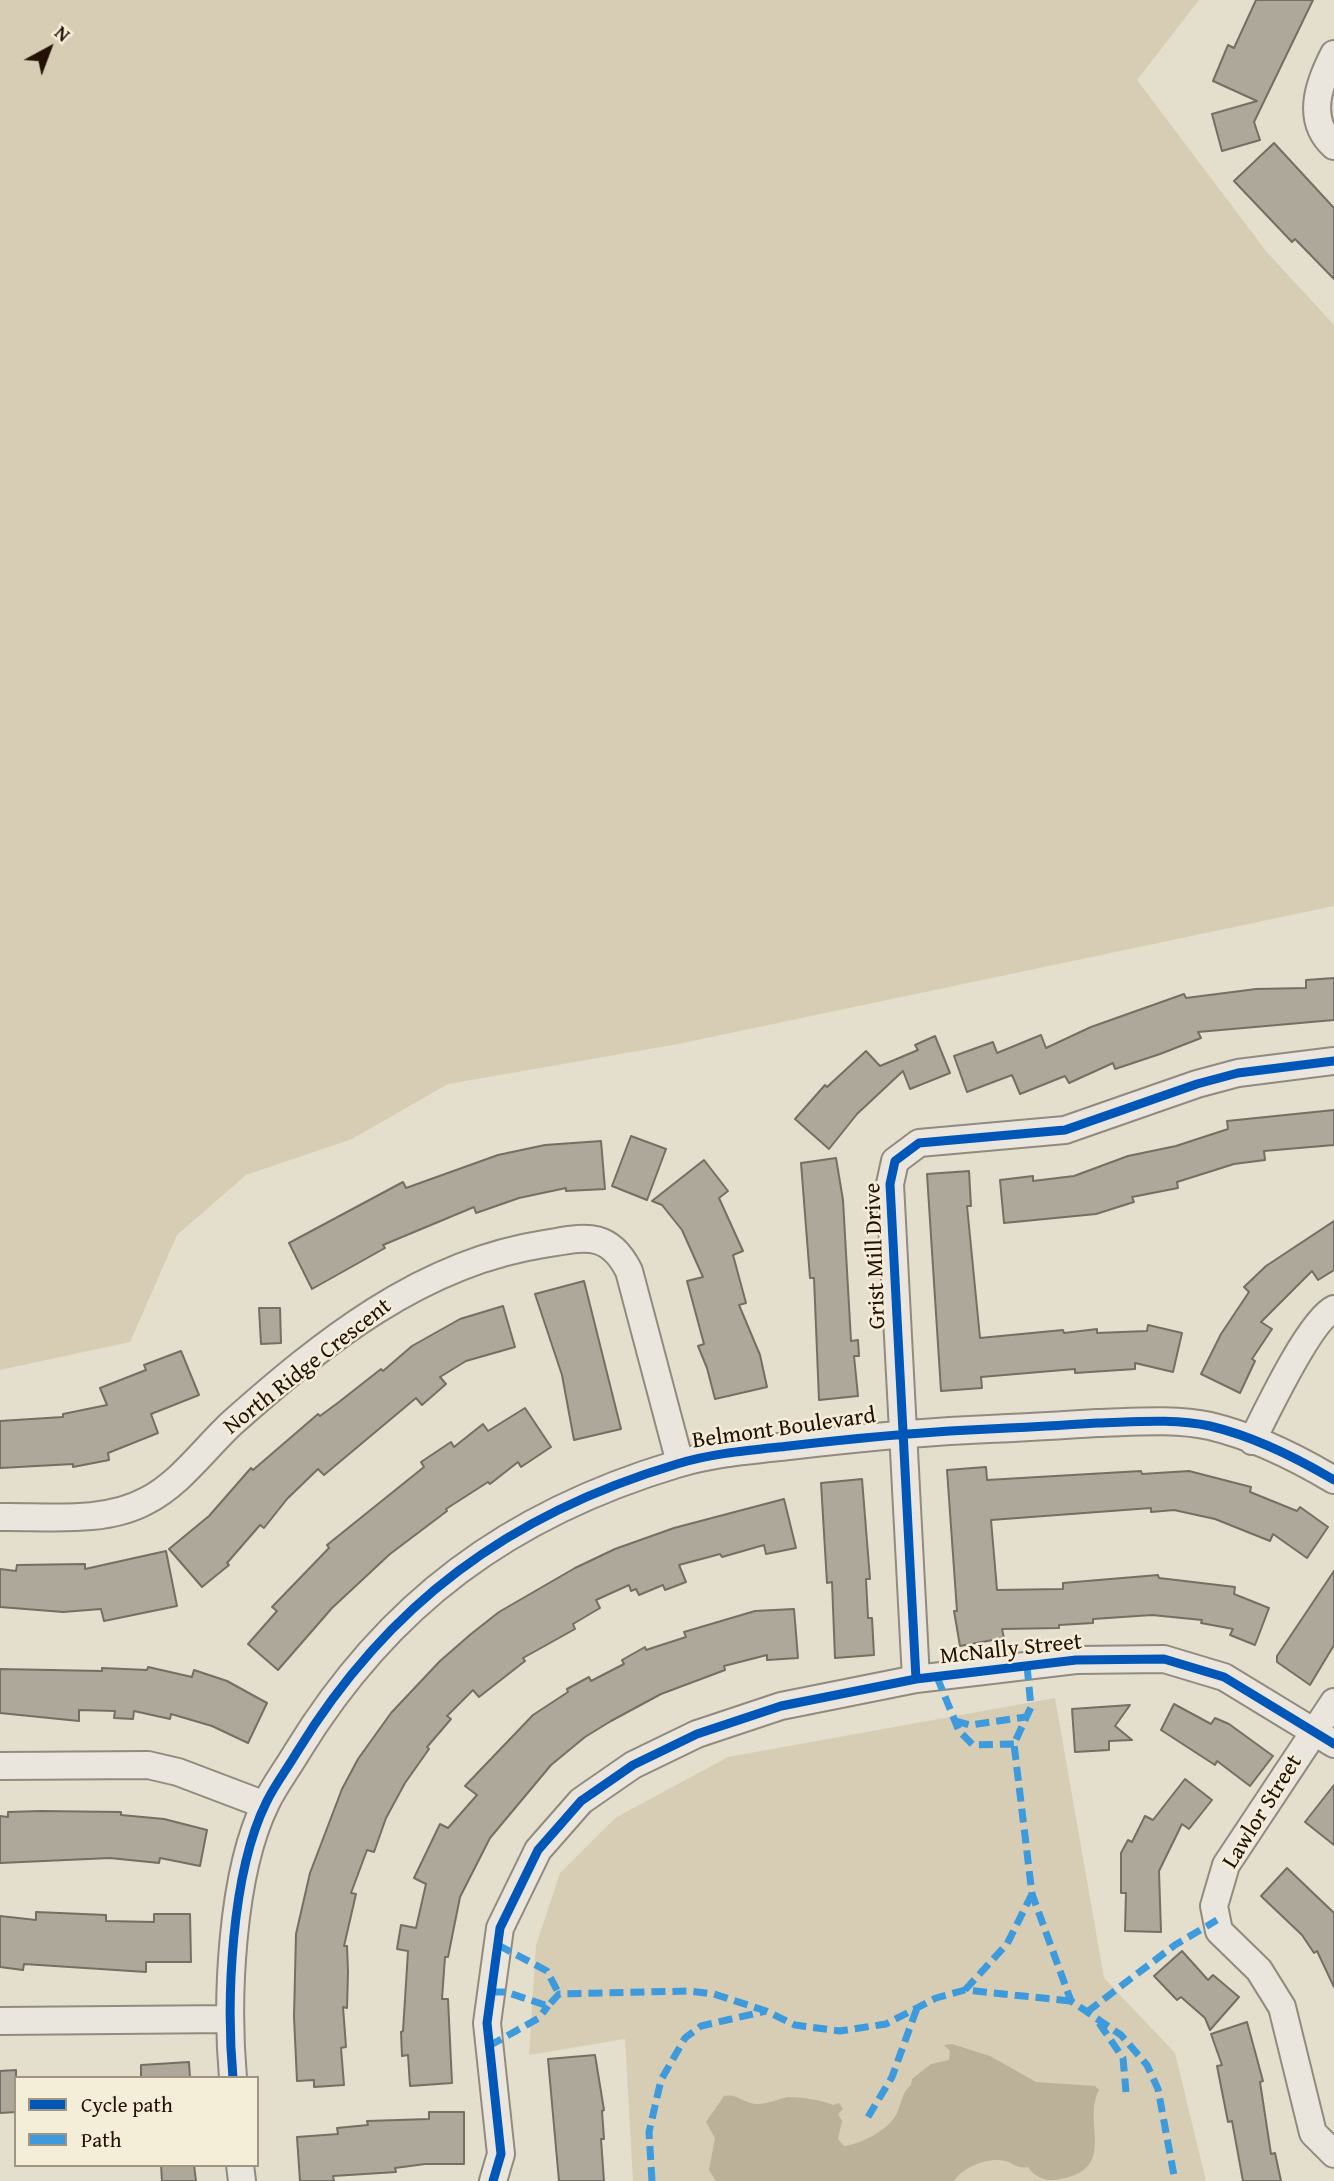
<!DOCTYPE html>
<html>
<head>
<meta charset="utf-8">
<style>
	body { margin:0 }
	#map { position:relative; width:1334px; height:2181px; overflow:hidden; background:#e4decc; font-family:"Gentium Book Plus",serif }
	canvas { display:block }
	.legend { position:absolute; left:14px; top:2076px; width:245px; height:91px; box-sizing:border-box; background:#f4edd7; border:2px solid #a09583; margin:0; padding:9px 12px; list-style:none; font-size:21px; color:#231106 }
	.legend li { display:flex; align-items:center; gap:14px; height:35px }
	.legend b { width:35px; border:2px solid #a09583 }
	.north { position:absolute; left:14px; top:14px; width:70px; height:70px; -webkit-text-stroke:5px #f4edd7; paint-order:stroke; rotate:41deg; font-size:19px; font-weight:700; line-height:28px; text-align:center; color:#231106 }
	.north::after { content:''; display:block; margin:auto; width:24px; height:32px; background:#231106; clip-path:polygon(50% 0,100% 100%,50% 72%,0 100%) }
</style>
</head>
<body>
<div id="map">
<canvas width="1334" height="2181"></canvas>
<ul class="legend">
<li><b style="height:9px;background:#0057b8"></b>Cycle path</li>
<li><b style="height:9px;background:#3c9add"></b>Path</li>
</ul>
<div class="north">N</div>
</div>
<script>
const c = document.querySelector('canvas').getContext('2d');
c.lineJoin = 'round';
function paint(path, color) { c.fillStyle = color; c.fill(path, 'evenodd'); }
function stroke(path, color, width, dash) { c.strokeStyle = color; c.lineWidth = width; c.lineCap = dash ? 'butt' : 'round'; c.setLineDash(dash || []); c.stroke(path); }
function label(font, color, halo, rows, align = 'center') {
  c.font = font + ' "Gentium Book Plus",serif'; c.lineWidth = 5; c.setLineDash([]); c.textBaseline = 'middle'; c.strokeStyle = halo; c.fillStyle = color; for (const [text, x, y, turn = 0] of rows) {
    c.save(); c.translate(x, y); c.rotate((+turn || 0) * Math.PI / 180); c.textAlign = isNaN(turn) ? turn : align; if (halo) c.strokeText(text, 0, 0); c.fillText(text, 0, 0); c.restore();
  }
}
const green = new Path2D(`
	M0 0H1199L1137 80 1266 251 1334 325V906L678 1044 448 1084 352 1139 246 1175 177 1235 130 1342 0 1370Z
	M1055 1698 1104 1978 1175 2053 1206 2181H633L625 2039 529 2055 536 1945 560 1873 615 1818 728 1757Z`);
const water = new Path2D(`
	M952 2044 990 2056 1036 2082 1095 2086 1099 2090C1081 2123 1121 2171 1055 2180 1044 2181 1034 2176 1028 2167 1017 2169 1015 2164 1006 2161 989 2157 964 2166 954 2181H716L709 2170 715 2138 706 2122 724 2096C737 2093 743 2103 756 2104 767 2105 779 2098 789 2097 801 2097 822 2100 833 2105L839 2103 843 2109 838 2114 842 2121 838 2139 844 2146C861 2144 888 2130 896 2115 902 2104 901 2093 911 2085L912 2079 931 2064 949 2060 950 2051 944 2045Z`);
const building = new Path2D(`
	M1256 0H1313L1254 122 1260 140 1222 151 1212 114 1257 101 1213 81 1228 45 1234 48Z
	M1274 143 1334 208V279L1295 239 1292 242 1234 181Z
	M1334 978V1020L1198 1032 1201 1038 1160 1054 1115 1069 1113 1063 1069 1083 1065 1076 1020 1094 1012 1075 967 1092 954 1056 993 1042 997 1053 1041 1035 1046 1048 1091 1027 1184 994 1186 998 1256 989 1306 988V980Z
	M935 1036 950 1073 910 1089 903 1071 857 1114 829 1149 795 1119 825 1085 827 1087 866 1051 880 1066 918 1050 915 1045Z
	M1334 1110V1145L1264 1151 1265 1160 1234 1164 1177 1182 1178 1188 1132 1197 1134 1202 1096 1214 1004 1223 1000 1180 1033 1176V1181L1074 1176 1128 1156 1176 1146 1228 1129 1227 1121Z
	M631 1136 666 1149 647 1200 612 1186Z
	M601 1141 605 1189 566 1191V1188L519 1198 476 1213 474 1207 383 1245 385 1248 312 1289 289 1243 403 1182 406 1188 498 1155 545 1145Z
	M836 1158 843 1200 851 1341 858 1340 859 1356H854L858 1396 819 1400 814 1278H810L801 1163Z
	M704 1160 728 1191 719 1198 743 1251 733 1255 746 1303 739 1305 760 1355 767 1387 715 1399 707 1368 698 1346 704 1344 687 1281 703 1277 682 1230 662 1205 652 1201Z
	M969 1171 971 1206H967L980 1338 1063 1330 1064 1333 1097 1329V1333L1147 1331 1148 1325 1182 1333 1173 1372 1135 1363V1369L1075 1373V1369L981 1377 982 1388 941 1391 927 1174Z
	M1334 1221V1270L1318 1280 1312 1271 1261 1322 1272 1329 1252 1359 1255 1361 1240 1393 1201 1374 1221 1334 1249 1292 1244 1287 1266 1266Z
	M584 1281 621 1429 574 1440 562 1375 535 1294Z
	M503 1306 515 1347 466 1361 440 1377 446 1384 422 1405 416 1398 324 1475 318 1469 287 1499 264 1528 260 1525 227 1563 229 1565 202 1587 169 1549 209 1516 251 1468 253 1470 318 1414 320 1416 339 1402 381 1369 383 1371 412 1346 460 1319Z
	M259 1308H280L281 1343 261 1344Z
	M181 1351 199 1395 151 1414 158 1433 108 1453 109 1460 73 1467V1464L0 1468V1421L63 1417V1414L107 1405 100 1388 146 1370 144 1365Z
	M525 1408 551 1447 521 1467 518 1462 490 1484 488 1482 446 1509 447 1511 390 1554 332 1608 278 1670 248 1644 277 1611 272 1607 329 1548 327 1545 424 1467 421 1462 451 1442 454 1447 483 1424 488 1431Z
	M986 1467 987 1480 1141 1471 1142 1474 1189 1471 1251 1487 1250 1492 1297 1511 1300 1507 1328 1527 1307 1558 1273 1534 1270 1541 1215 1519 1174 1510 1151 1512V1508L991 1520 997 1590 1063 1589V1583L1158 1575 1159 1578 1235 1587 1234 1594 1269 1608 1255 1645 1230 1635 1233 1629 1201 1623 1202 1620 1152 1615 1093 1619V1623L1059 1625V1628L1002 1629 1004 1638 960 1646 954 1611H957L947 1470Z
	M862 1479 870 1579H866L868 1618H872L874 1655 835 1658 832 1582 827 1583 821 1483Z
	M784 1499 796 1548 766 1554 764 1545 722 1557 720 1554 679 1565 686 1582 665 1590 663 1585 639 1595 636 1589 631 1591 629 1585 596 1600 600 1608 573 1624 575 1629 523 1658 525 1661 479 1697 473 1690 447 1716 451 1719 427 1747 429 1749 405 1783 386 1818 374 1852 367 1850 351 1893 356 1894 344 1946H347L348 1972 347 2008 343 2007 346 2047 341 2048 344 2085 314 2087V2080L297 2081 294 2017 296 1934 310 1873 342 1789 358 1759 391 1713 440 1661 471 1634 499 1612 575 1568 615 1549 674 1528Z
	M166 1551 177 1606 104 1621 101 1609 63 1612 0 1607V1569L16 1571 17 1565 85 1564V1569Z
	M1334 1571V1645L1310 1685 1277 1662V1656Z
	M794 1609 798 1658 767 1660V1655L724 1666 725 1670 661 1694 611 1721 585 1737 551 1765 490 1838 460 1897 448 1957H445L442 1999H448L452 2083 410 2086 408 2055 402 2056 401 2032 403 2031 408 1951 397 1949 401 1925 416 1928 426 1884 414 1878 440 1824 448 1828 477 1795 465 1786 533 1715 568 1692 567 1689 589 1677 591 1681 624 1664 622 1660 645 1647 646 1650 686 1637 684 1632 755 1611Z
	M148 1667 192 1677 194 1670 227 1681 267 1703 248 1743 212 1726 171 1714 170 1719 134 1711 133 1719 114 1718 115 1711 79 1710V1721L0 1713V1669L102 1671V1668L147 1670Z
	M1174 1704 1211 1724 1215 1718 1229 1724 1273 1756 1250 1786 1217 1761 1215 1765 1161 1730Z
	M1130 1705 1115 1726 1132 1740 1109 1741V1750L1075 1752 1072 1709Z
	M1185 1779 1212 1800 1189 1829 1182 1824 1159 1871 1161 1932 1125 1931 1126 1893H1121V1853L1128 1840 1132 1842 1145 1816 1153 1820Z
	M1334 1785V1845L1305 1822Z
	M40 1811 121 1812V1815L164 1819 207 1830 200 1866 160 1858 159 1863 110 1858 0 1863V1816L8 1817V1812Z
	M1287 1868 1334 1913V1987L1317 1951 1314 1953 1302 1935 1261 1896Z
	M36 1912 106 1915V1921L154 1922V1914H190L191 1962H146V1972L24 1964 23 1970 0 1967V1916L36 1920Z
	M1182 1951 1208 1980 1213 1975 1239 1997 1210 2030 1205 2018 1181 1997 1177 2000 1154 1976Z
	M1247 2022 1263 2081 1260 2082 1271 2154 1275 2153 1281 2181H1243L1232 2121 1228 2122 1217 2066 1222 2065 1211 2034Z
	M595 2055 604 2110 602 2111 604 2139H601L604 2181H559L548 2059Z
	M189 2062 190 2078H141V2065Z
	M16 2070V2112L0 2113V2071Z
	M429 2112H464V2164H425L395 2168 396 2172 333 2176 334 2181H300L297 2137 338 2134 337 2128 368 2125 367 2121 429 2119Z
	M161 2165H194L196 2181H162Z`);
const minor = new Path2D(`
	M1334 54C1319 83 1305 120 1334 146
	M1252 1441C1266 1413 1310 1320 1334 1309
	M0 1517C46 1516 104 1524 146 1501 180 1484 204 1449 232 1423 322 1343 421 1263 544 1244 583 1238 608 1229 629 1271L680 1463
	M916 1679 890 1184 895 1161 919 1143 1065 1130 1197 1084 1238 1073 1334 1061
	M1334 1702 1226 1865 1214 1906 1219 1931 1259 1970 1282 2007 1313 2133 1334 2154
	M0 1766 148 1765 178 1772 265 1805
	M0 2021 230 2019
	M233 2078C226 2000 231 1874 266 1803 274 1786 287 1769 297 1752 388 1603 510 1514 677 1464 713 1453 752 1450 789 1446 849 1439 909 1433 969 1430 1012 1428 1054 1426 1097 1423 1134 1422 1173 1418 1210 1426 1252 1436 1297 1458 1334 1480
	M240 2165 242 2181
	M493 2181 501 2154 487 2023 500 1928 538 1850 581 1801 633 1765 697 1734 781 1706 916 1679 1076 1660 1164 1659 1224 1677 1334 1744`);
const quiet = new Path2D(`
	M1027 1666 1031 1707 1014 1744 1032 1894 1071 2001 1121 2035 1147 2065 1158 2089 1175 2181
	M937 1677 959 1731 973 1745 1014 1744
	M955 1721 970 1725 1026 1717
	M498 1945 547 1971 559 1994
	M965 1990 1007 1944 1032 1894
	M491 1992H506L548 2006 559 1994 689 1991 714 1994 766 2011 795 2025 840 2031 886 2024 936 1998 965 1990 1071 2001
	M1087 2012 1175 1945 1217 1920
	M1099 2023 1123 2058 1126 2092
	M489 2046 539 2018 548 2006
	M868 2117 892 2077 917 2008
	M652 2181 649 2132 661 2080 685 2038 701 2026 766 2011`);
const cycleway = new Path2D(`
	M916 1679 890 1184 895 1161 919 1143 1065 1130 1197 1084 1238 1073 1334 1061
	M233 2078C226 2000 231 1874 266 1803 274 1786 287 1769 297 1752 388 1603 510 1514 677 1464 713 1453 752 1450 789 1446 849 1439 909 1433 969 1430 1012 1428 1054 1426 1097 1423 1134 1422 1173 1418 1210 1426 1252 1436 1297 1458 1334 1480
	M493 2181 501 2154 487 2023 500 1928 538 1850 581 1801 633 1765 697 1734 781 1706 916 1679 1076 1660 1164 1659 1224 1677 1334 1744`);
const streetNames = [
	["Grist Mill Drive",876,1256,-92],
	["North Ridge Crescent",308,1367,-38],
	["Belmont Boulevard",784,1429,-8],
	["McNally Street",1011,1650,-6],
	["Lawlor Street",1263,1812,-58]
];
paint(green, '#d6cdb4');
paint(water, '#bbb098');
paint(building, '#aea89b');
stroke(building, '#756e64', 2);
stroke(minor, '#908a7f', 30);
stroke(minor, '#eae6dd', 26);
stroke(quiet, '#3c9add', 7, [14, 7]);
stroke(cycleway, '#0057b8', 9);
label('23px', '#231106', '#f4edd7', streetNames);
</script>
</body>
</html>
